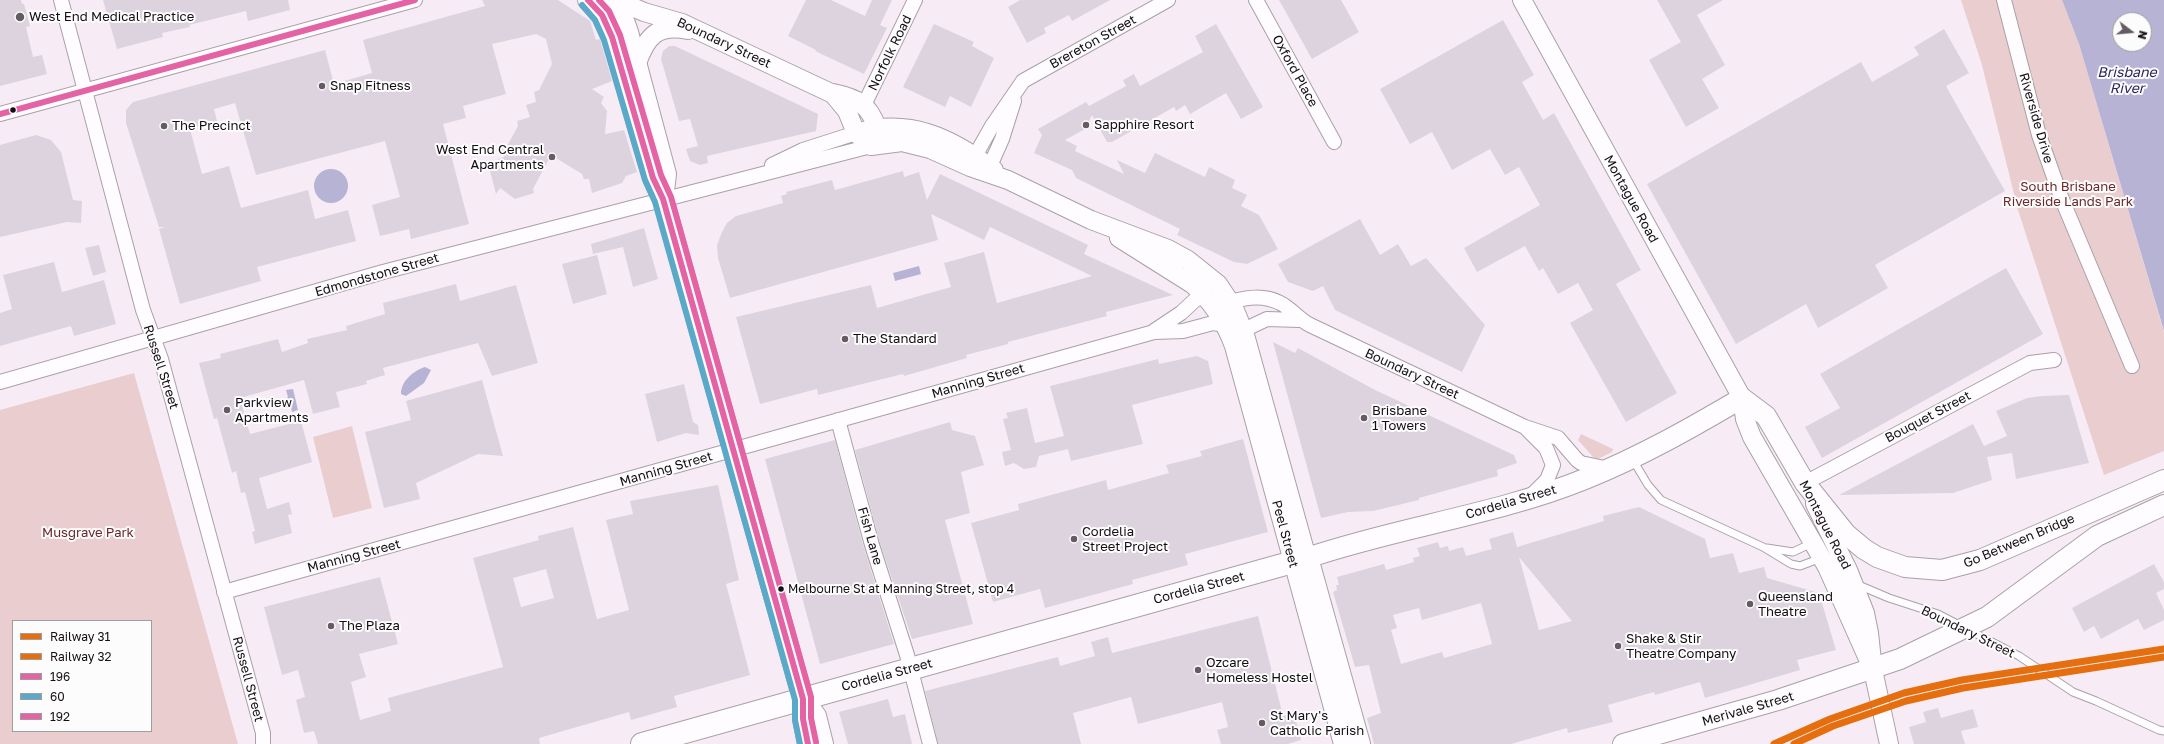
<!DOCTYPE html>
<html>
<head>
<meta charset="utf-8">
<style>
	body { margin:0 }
	#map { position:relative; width:2164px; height:744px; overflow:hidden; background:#f7ecf5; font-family:"Golos Text",sans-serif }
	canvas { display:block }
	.legend { position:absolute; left:12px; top:620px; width:140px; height:112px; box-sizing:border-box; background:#fcfcfc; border:1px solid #a09c9f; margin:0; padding:5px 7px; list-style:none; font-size:12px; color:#150d14 }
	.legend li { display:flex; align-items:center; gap:8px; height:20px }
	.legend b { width:20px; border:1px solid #a09c9f }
	.north { position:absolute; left:2112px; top:12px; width:40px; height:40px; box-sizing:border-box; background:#fcfcfc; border:1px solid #a09c9f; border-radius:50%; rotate:106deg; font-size:11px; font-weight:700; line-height:16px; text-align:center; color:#150d14 }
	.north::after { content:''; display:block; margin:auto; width:14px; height:18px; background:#645b63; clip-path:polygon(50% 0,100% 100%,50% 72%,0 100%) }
</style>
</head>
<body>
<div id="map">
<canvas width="2164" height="744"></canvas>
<ul class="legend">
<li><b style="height:5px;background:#e56e0f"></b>Railway 31</li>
<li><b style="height:5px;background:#e56e0f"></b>Railway 32</li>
<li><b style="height:5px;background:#e463a4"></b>196</li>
<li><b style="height:5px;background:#5ba9c9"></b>60</li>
<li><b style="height:5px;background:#e463a4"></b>192</li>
</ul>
<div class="north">N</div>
</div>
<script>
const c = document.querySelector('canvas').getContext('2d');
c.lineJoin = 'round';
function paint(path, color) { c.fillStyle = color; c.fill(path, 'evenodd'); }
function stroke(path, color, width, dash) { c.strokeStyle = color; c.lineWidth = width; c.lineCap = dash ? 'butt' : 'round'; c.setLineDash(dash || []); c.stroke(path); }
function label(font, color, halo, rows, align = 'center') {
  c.font = font + ' "Golos Text",sans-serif'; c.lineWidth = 4; c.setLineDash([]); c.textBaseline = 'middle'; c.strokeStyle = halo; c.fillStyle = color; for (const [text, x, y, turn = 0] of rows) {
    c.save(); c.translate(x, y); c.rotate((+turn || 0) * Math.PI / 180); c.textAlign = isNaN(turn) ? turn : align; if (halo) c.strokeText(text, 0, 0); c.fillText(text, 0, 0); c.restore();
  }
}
const green = new Path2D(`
	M1961 0H2062L2079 44 2164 332V451L2104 475 2018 210 1982 65Z
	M134 373 238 744H0V410ZM13 621H151V731H13Z
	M352 426 372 508 333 518 313 437Z
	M1581 434 1613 449 1612 452 1598 459 1593 457 1578 440Z`);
const water = new Path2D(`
	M2062 0H2164V331L2079 44ZM2120 20H2144V44H2120Z
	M314 186a17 17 0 1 1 34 0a17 17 0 1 1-34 0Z
	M919 266 921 274 895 281 893 273Z
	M425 367 431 370 424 383 406 396 401 394C401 381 413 371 425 367Z
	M293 389 298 410 292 412 291 407 286 406 284 400 288 397 286 390Z`);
const building = new Path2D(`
	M0 0H21L22 4H24L30 26 26 27 33 57 42 55 47 74 0 86Z
	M103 0H288L290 10 248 21 246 11 189 25 190 27 162 33 163 37 117 49Z
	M482 0H558L590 21 596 40 600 39 612 81 592 89 604 97 601 103 607 111 605 134 624 130 637 172 626 176 622 183 592 193 589 179H584L582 174 551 155 533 189 534 193 515 199 500 188 496 194 489 167 499 165 498 159 504 157 502 147 507 146 518 126 517 121 530 117 526 105 536 102 534 92 539 90 552 64 546 39 536 34 492 44 506 94 463 106 466 118 443 124 469 224 411 239 409 229 380 236 372 205 400 197 385 141 256 175 235 103 214 109 217 121 190 129 202 174 229 166 241 208 308 190 315 219 348 210 356 241 257 267 261 281 180 304 159 229 165 227H159L126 123V110L133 102 325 50 334 84 372 73 363 40 485 6Z
	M806 0H831L865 16 872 0H892L880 25 887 28 864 74 815 51 816 50 788 36Z
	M1020 0H1110L1072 21 1069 15 1044 28 1046 33 1027 43 1008 7Z
	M1279 0H1341L1359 32 1312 59Z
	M1657 0H1723L1697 15 1725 65 1702 79 1719 108 1686 127 1649 60 1681 42Z
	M1503 20 1534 75 1522 82 1543 120 1554 113 1641 270 1616 284 1677 393 1626 422 1570 323 1593 310 1578 283 1558 294 1543 268 1539 271 1525 246 1477 272 1464 248 1540 205 1519 167 1505 175 1490 149 1452 170 1432 132 1410 144 1380 89Z
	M934 24 974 42 972 46 994 58 971 107 950 96 945 107 903 87Z
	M1216 24 1263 107 1241 119 1226 93 1190 114 1185 105 1176 111 1174 107 1112 142H1107L1092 115 1085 129 1065 140 1077 146 1075 151 1124 174 1117 160 1145 173 1155 153 1205 177 1209 167 1235 180 1232 188 1247 195 1241 206 1259 215 1278 249 1247 264 1234 262 1177 235 1180 229 1076 178 1072 170 1034 153 1042 135 1038 129 1086 102 1089 106 1126 86 1123 80 1134 74 1140 86 1203 52 1195 36Z
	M1944 29 1969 73 1946 86 2005 191 1875 265 1888 288 1818 328 1806 304 1736 344 1647 184 1861 62 1872 82 1919 55 1914 47Z
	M669 46H675L818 114 816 131 707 156 708 163 700 165 690 161 686 149 698 146 690 119 679 121 661 59 663 51Z
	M36 135 51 140 61 152 73 200 82 201 81 223 67 222 0 237V145Z
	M903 171 904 177 919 172 927 200 940 174 1088 245 1084 254 1173 295 1106 312 1107 316 1008 342V344L966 355 967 358 904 376 903 374 818 395 817 389 760 404 736 317 871 285 877 308 951 287 944 263 984 252 997 303 1092 276 990 227 984 240 931 214 938 240 730 298 718 258 717 245 722 232 727 223 736 216 783 203 781 196 787 194 786 192 832 180 835 190Z
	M1360 219 1380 255 1398 244 1411 266 1426 258 1485 325 1462 372 1335 310 1323 286 1313 291 1288 282 1278 264Z
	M644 228 658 279 633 287 623 247 593 254 591 244Z
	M99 245 106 272 93 276 85 248Z
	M597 255 607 294 573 304 562 264Z
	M54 262 62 292 104 280 116 324 74 336 71 326 0 346V313L12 309 3 275Z
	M2006 268 2043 334 1822 458 1805 427 1840 408 1820 374Z
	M456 284 460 301 516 285 538 363 492 376 478 343 383 368 385 375 366 381 367 384 336 392 340 407 313 414 304 380 240 398 250 434 301 421 312 462 259 478 267 509 289 502 292 514 288 515 292 533 255 544 252 532 255 531 245 492 241 493 236 471 232 473 217 418 214 419 199 363 221 358 220 354 278 339 282 352 308 343 307 339 347 330 346 326 385 314 383 303Z
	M1273 342 1295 353 1298 348 1375 390 1514 455 1517 463 1497 470 1498 476 1419 498V500L1373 511 1348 512 1321 518Z
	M1197 356 1208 361 1213 384 1132 405 1143 444 1071 461 1068 449 1039 456 1036 467 1024 469 1014 463 1005 466 1002 452 1011 450 1003 419 1008 418 1006 413 1027 408 1035 443 1064 436 1050 386 1158 359 1159 364Z
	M482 380 503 456 478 454 416 483 420 499 384 508 365 432 411 420 406 401Z
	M684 384 693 422 698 425 699 435 686 433 657 442 645 394Z
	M2069 395 2089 463 2016 479 2012 453 1987 457 1992 480 1953 493 1839 495 1973 424 1984 446 2007 436 1996 411 2027 398 2042 396Z
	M950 422 952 430 975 436 984 465 961 472 970 513 945 520 973 624 912 639 880 543 855 450Z
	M1243 439 1268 532 1185 554 1188 565 1132 580 1133 584 1045 608 1040 589 993 602 971 523 1019 510 1018 504 1106 480 1108 490 1169 473 1166 465 1202 456 1200 451Z
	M835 440 864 548 894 644 820 664 765 459Z
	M718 485 739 580 726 584 750 675 674 696 677 707 631 720 629 712 539 738 540 744H318L314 731 304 733 296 700 305 697 298 670 282 675 264 607 380 577 398 644 359 654 366 677 351 682 360 720 391 711 388 698 503 667 473 558 539 540 538 536 573 527 597 619 629 610 606 520 633 514 630 501ZM546 569 554 598 521 607 513 578Z
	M1639 507 1705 539 1710 558 1733 553 1739 573 1764 567 1767 578 1819 593 1836 650 1797 660 1800 670 1705 698 1700 682 1655 695 1654 692 1608 705 1613 722 1568 733 1567 728 1511 744H1374L1367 718 1381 713 1369 665 1355 667 1333 592 1337 590 1336 585H1339L1337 577 1384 564 1386 570 1414 562 1413 558 1420 556 1417 548 1438 542 1440 548 1448 546 1449 551 1463 547 1466 556 1492 549 1489 539 1513 532 1517 547 1604 521 1603 516ZM1519 557 1572 621 1539 630ZM1481 603 1492 644 1444 658 1442 652 1401 664 1391 630 1397 628 1393 615 1419 608 1422 620Z
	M2154 564 2164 582V589L2156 593 2164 610V620L2144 630 2138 619 2101 639 2094 626 2084 632 2072 608Z
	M1258 616 1283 716 1294 713 1301 740 1288 744H1221L1217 730 1228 727 1222 702 1138 724 1131 697 1073 713 1081 744H938L925 691 1058 657 1060 666 1095 656 1091 642 1108 637 1112 653Z
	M888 699 893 717 905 714 912 744H848L839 712Z
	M1938 708 1941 718 1973 709 1978 727 1961 731 1965 744H1914L1909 727 1926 722 1923 712Z`);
const service = new Path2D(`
	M1633 460 1648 485 1661 500 1763 547 1791 564 1800 566 1821 558
	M1767 548 1793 552 1812 543
	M1856 584 1889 598 1938 614 2019 656 2073 692 2096 701 2159 730 2164 731`);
const minor = new Path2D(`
	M61 0 143 310 161 359 263 733V744
	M1256 0 1334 142
	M2004 0 2039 135 2061 197 2132 366
	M864 105 915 0
	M0 114 415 0
	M975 156 992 126 1023 81 1168 0
	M772 165 803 150 856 133
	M990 166 1002 139 1014 101
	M1231 302C1246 297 1265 295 1280 303 1291 308 1298 319 1310 325L1525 427 1558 438 1577 460 1581 463 1609 469
	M1242 328 1250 327 1267 319 1300 320
	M1154 331 1181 313 1195 300 1204 296
	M0 382 383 272 871 146
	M838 420 872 545 907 655 930 744
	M1527 429 1546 448 1553 465 1547 480 1531 496
	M1805 483 2030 363 2054 360
	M224 592 1154 332 1183 331 1213 323 1226 325`);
const tertiary = new Path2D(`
	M616 0 644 12 682 23 833 94 847 111 856 133 871 146
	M1522 0 1742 398 1745 419 1752 437 1827 567 1873 670
	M637 63C647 36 657 24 688 30
	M833 93C857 98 869 104 877 128L873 139
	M856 133C909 117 952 138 994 170
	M871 146 902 142 930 149 970 167 1008 180 1091 220 1168 249 1188 260 1218 284 1234 308 1245 335 1307 558
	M1119 238 1192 284C1212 301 1225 322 1234 346L1343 744
	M1815 504 1848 570 1865 613 1869 633 1873 670 1889 744`);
const secondary = new Path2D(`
	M588 0 602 15 612 37 653 178 663 199 803 699V719L808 744
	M613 0 622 15 628 32 666 174 663 199
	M1307 558C1398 527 1496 515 1585 479 1640 457 1691 428 1742 398L1766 416 1805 483 1846 534 1864 549 1877 557 1905 567 1942 570 1980 560 2164 480
	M807 704 816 716 823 744
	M1623 744 1778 700 1900 659 1987 617 2097 536 2164 505`);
const primary = new Path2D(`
	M642 744 1307 558 1359 744`);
const bus1 = new Path2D(`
	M588 0 602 15 612 37 653 178 663 199 803 699V719L808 744
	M0 114 415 0`);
const bus2 = new Path2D(`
	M582 5 595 20 604 40 645 180 655 202 795 700V720L800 744`);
const bus3 = new Path2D(`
	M599 0 609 11 620 35 661 175 671 197 811 697V718L816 742`);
const rail1 = new Path2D(`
	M1774 744 1830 719 1904 693 1962 680 2164 649`);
const rail2 = new Path2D(`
	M1794 744 1833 726 1906 701 1963 688 2164 657`);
const markers = [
	[20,17,5,"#645b63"],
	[322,86,4,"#645b63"],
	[13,110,3.5,"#150d14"],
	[1086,125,4,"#645b63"],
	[164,126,4,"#645b63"],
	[552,157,4,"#645b63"],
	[845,339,4,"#645b63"],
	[227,410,4,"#645b63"],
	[1364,418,4,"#645b63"],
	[1074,539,4,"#645b63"],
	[781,589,3.5,"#150d14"],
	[1750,604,4,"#645b63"],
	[331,626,4,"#645b63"],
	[1618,646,4,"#645b63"],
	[1198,670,4,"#645b63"],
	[1262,723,4,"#645b63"]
];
const busNames = [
	["Melbourne St at Manning Street, stop 4",788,589]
];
const poiNames = [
	["West End Medical Practice",29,17],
	["Snap Fitness",330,86],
	["Sapphire Resort",1094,125],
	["The Precinct",172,126],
	["West End Central",544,150,"right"],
	["Apartments",544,165,"right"],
	["The Standard",853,339],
	["Parkview",235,403],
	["Apartments",235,418],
	["Brisbane",1372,411],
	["1 Towers",1372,426],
	["Cordelia",1082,532],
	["Street Project",1082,547],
	["Queensland",1758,597],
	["Theatre",1758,612],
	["The Plaza",339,626],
	["Shake & Stir",1626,639],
	["Theatre Company",1626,654],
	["Ozcare",1206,663],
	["Homeless Hostel",1206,678],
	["St Mary's",1270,716],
	["Catholic Parish",1270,731]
];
const streetNames = [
	["Brereton Street",1093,42,-29],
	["Boundary Street",724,43,25],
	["Norfolk Road",890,53,-64],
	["Oxford Place",1295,71,61],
	["Riverside Drive",2036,118,74],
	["Montague Road",1631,199,61],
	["Edmondstone Street",377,275,-16],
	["Russell Street",161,367,72],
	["Boundary Street",1412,374,25],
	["Manning Street",978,381,-16],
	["Bouquet Street",1928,417,-28],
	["Manning Street",666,469,-16],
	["Cordelia Street",1511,502,-16],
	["Montague Road",1825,525,63],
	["Peel Street",1285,534,75],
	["Fish Lane",870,536,74],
	["Go Between Bridge",2019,541,-23],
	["Manning Street",354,556,-15],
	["Cordelia Street",1199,588,-15],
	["Boundary Street",1968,632,26],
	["Cordelia Street",887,675,-15],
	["Russell Street",248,679,75],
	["Merivale Street",1748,709,-16]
];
const parkNames = [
	["South Brisbane",2068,187],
	["Riverside Lands Park",2068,202],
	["Musgrave Park",88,533]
];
const waterNames = [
	["Brisbane",2127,73],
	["River",2127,89]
];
paint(green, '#eacdce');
paint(water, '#b7b3d5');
paint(building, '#ddd3df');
stroke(service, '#a9a1a7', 9);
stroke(minor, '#a9a1a7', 16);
stroke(tertiary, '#a9a1a7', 20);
stroke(secondary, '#a9a1a7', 22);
stroke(primary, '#a9a1a7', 24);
stroke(service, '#fefcfe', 7);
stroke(minor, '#fefcfe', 14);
stroke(tertiary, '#fefcfe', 18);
stroke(secondary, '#fefcfe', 20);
stroke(primary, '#fefcfe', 22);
stroke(bus1, '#e463a4', 6);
stroke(bus2, '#5ba9c9', 6);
stroke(bus3, '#e463a4', 6);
stroke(rail1, '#e56e0f', 7);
stroke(rail2, '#e56e0f', 7);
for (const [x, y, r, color] of markers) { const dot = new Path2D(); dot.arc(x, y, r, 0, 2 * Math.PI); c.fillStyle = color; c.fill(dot); stroke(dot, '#fcfcfc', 1.5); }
label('12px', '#150d14', '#fcfcfc', busNames, 'left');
label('13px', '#150d14', '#fcfcfc', poiNames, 'left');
label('13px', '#150d14', '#fcfcfc', streetNames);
label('13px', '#6a2927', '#fcfcfc', parkNames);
label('italic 14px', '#2c255b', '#fcfcfc', waterNames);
</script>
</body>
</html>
